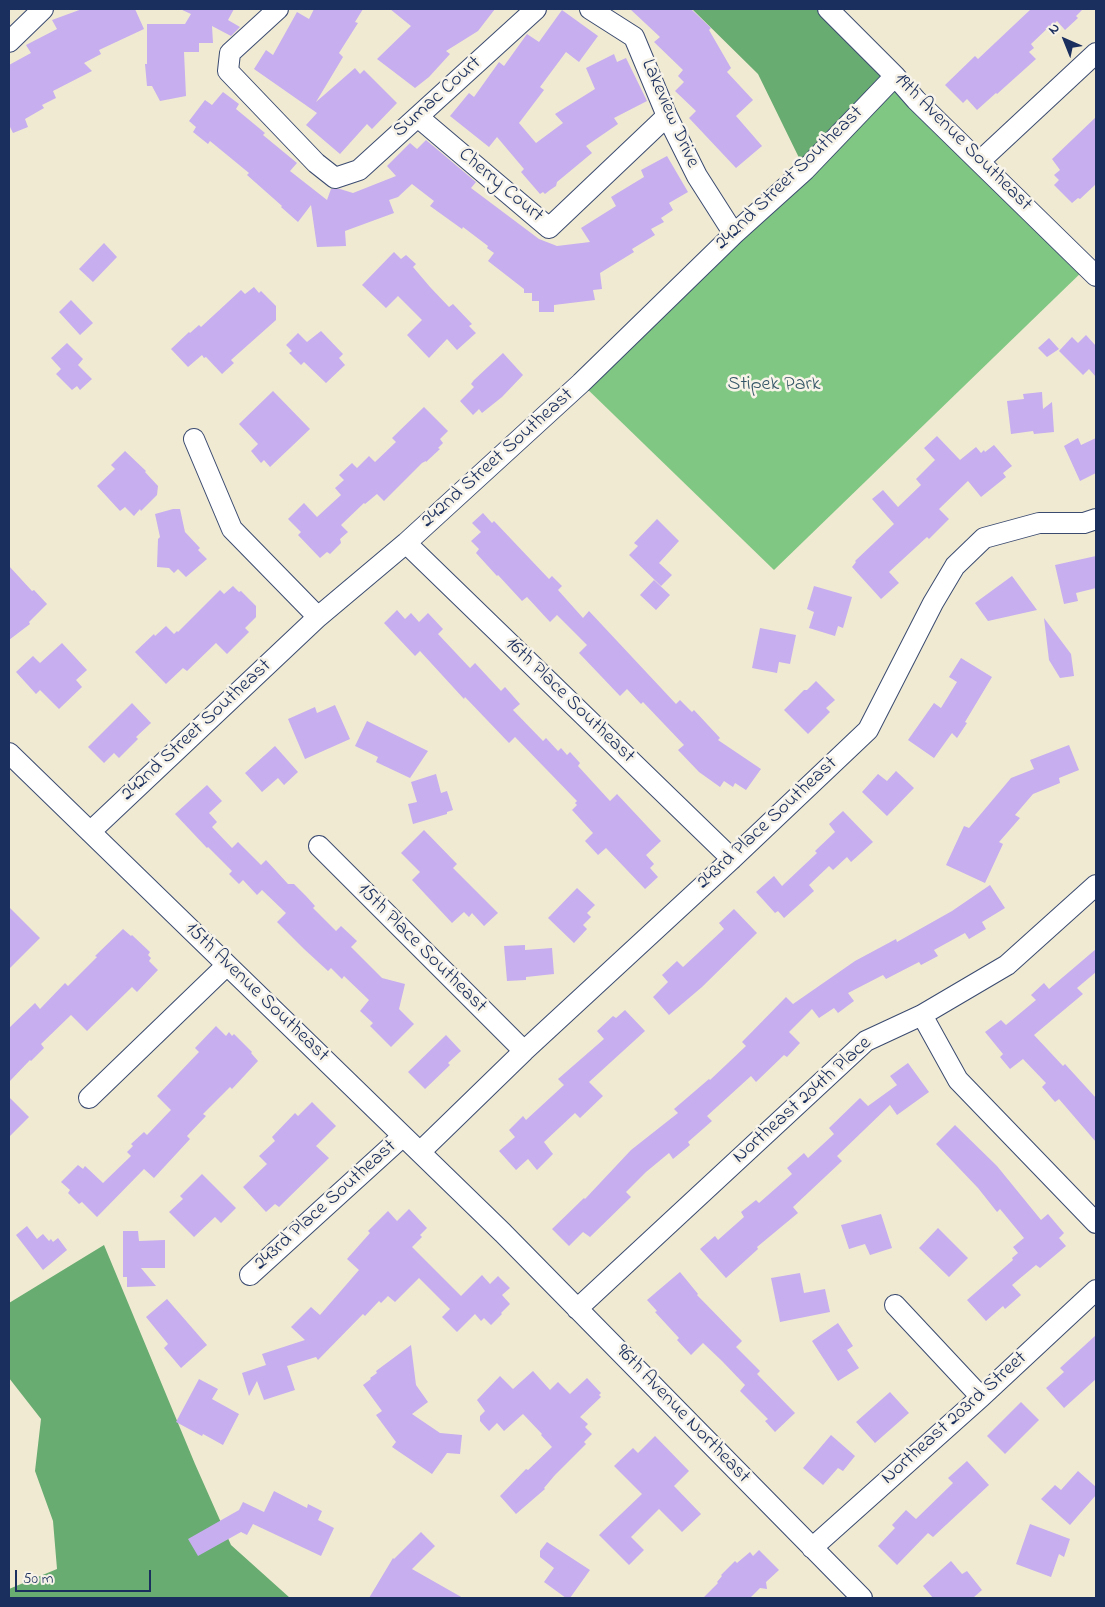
<!DOCTYPE html>
<html>
<head>
<meta charset="utf-8">
<style>
	body { margin:0 }
	#map { position:relative; width:1105px; height:1607px; overflow:hidden; background:#f0ead3; font-family:"Indie Flower",sans-serif }
	canvas { display:block }
	.frame { position:absolute; inset:0; border:10px solid #1b2f5e; pointer-events:none }
	.north { position:absolute; left:1040px; top:15px; width:50px; height:50px; -webkit-text-stroke:4px #f7f3e8; paint-order:stroke; rotate:316deg; font-size:14px; font-weight:700; line-height:20px; text-align:center; color:#1b2f5e }
	.north::after { content:''; display:block; margin:auto; width:18px; height:22px; background:#1b2f5e; clip-path:polygon(50% 0,100% 100%,50% 72%,0 100%) }
	.scale { position:absolute; left:15px; top:1570px; width:136px; height:22px; box-sizing:border-box; border:2px solid #1b2f5e; border-top:0; padding-left:6px; font-size:15px; line-height:18px; white-space:nowrap; color:#1b2f5e; -webkit-text-stroke:4px #f7f3e8; paint-order:stroke }
</style>
</head>
<body>
<div id="map">
<canvas width="1105" height="1607"></canvas>
<div class="frame"></div>
<div class="north">N</div>
<div class="scale">50 m</div>
</div>
<script>
const c = document.querySelector('canvas').getContext('2d');
c.lineJoin = 'round';
function paint(path, color) { c.fillStyle = color; c.fill(path, 'evenodd'); }
function stroke(path, color, width, dash) { c.strokeStyle = color; c.lineWidth = width; c.lineCap = dash ? 'butt' : 'round'; c.setLineDash(dash || []); c.stroke(path); }
function label(font, color, halo, rows, align = 'center') {
  c.font = font + ' "Indie Flower",sans-serif'; c.lineWidth = 5; c.setLineDash([]); c.textBaseline = 'middle'; c.strokeStyle = halo; c.fillStyle = color; for (const [text, x, y, turn = 0] of rows) {
    c.save(); c.translate(x, y); c.rotate((+turn || 0) * Math.PI / 180); c.textAlign = isNaN(turn) ? turn : align; if (halo) c.strokeText(text, 0, 0); c.fillText(text, 0, 0); c.restore();
  }
}
const green = new Path2D(`
	M895 76 1087 267 774 570 581 383Z`);
const forest = new Path2D(`
	M692 9H828L895 76 805 170 758 74Z
	M104 1245 195 1464 231 1545 290 1598H9V1589L57 1569 53 1521 35 1471 41 1419 9 1378V1303Z`);
const building = new Path2D(`
	M82 9H135L144 29 99 50 101 54 84 63 92 71 53 91 56 98 42 105 44 108 25 119 28 127 13 133 9 125V65L31 53 26 45 57 29 52 20Z
	M180 9H234L228 20 240 27 231 36 212 26 213 43H199V52H184L186 96 160 101 152 86H147L145 64H147V24H185L191 14Z
	M314 9H363L355 22 358 23 339 53 343 57 316 102 355 68 360 74 364 70 397 103 372 129 367 124 340 154 306 125 317 113 254 69 266 50 273 55 297 12 309 19Z
	M390 9H495L478 31 446 51 450 54 429 77 415 88 377 59 411 26Z
	M630 9H691L711 28 709 30 731 68 727 72 753 100 736 116 762 146 736 168 689 118 696 111 675 91 684 82 678 76 683 70 654 42 660 37Z
	M1031 9H1083L1076 16 1078 18 1065 30 1057 21 1052 26 1051 25 1031 44 1034 48 1029 52 1036 59 997 94 996 93 977 110 967 99 963 103 945 85 975 56 978 59Z
	M562 10 598 36 579 62 566 52 540 87 544 90 519 123 536 143 563 123 555 114 595 89 586 68 614 54 617 62 626 58 647 101 614 118 618 124 586 146 592 153 557 182 556 186 550 190 545 194 543 192 540 194 521 172 524 169 497 137 489 147 450 116 469 93 474 97 499 62 504 66 527 34 539 42Z
	M223 92 239 104 236 109 265 133 263 135 297 163 290 171 327 200 331 189H340L353 193 396 176 387 166 410 143 417 149 426 140 476 182 471 188 539 239 557 246 590 242 581 228 616 206 611 197 644 177 641 170 667 156 688 192 669 203 673 210 661 218 664 222 651 229 655 235 632 249 634 252 600 273 602 289 593 290 595 300 554 305V312H539V301H532V293H524V289L488 261 494 253 487 248 488 246 463 227 462 229 430 206 434 201 412 184 398 197 389 200 394 213 345 231 346 246 317 247 311 205 298 222 281 207 282 206 247 175 249 173 210 141 208 144 193 132 196 127 189 121 205 100 212 105Z
	M1096 117V184L1080 199 1078 198 1072 203 1054 185 1059 180 1054 175 1060 170 1052 159Z
	M104 243 117 257 93 282 79 269Z
	M394 252 401 259 406 255 416 264 413 267 430 287 449 307 453 304 472 324 469 326 476 333 457 350 447 339 429 358 407 335 422 320 398 296 386 308 362 285Z
	M254 287 259 293 261 291 276 306V320L231 360 234 363 222 374 206 357 204 358 202 355 188 367 171 349 189 332 190 333 199 325 201 327 241 290 245 294Z
	M71 300 93 323 80 335 59 312Z
	M321 331 343 354 339 358 345 365 326 383 304 362 301 365 289 353 292 351 286 345 298 333 307 342Z
	M1086 335 1096 346V377L1089 369 1083 375 1059 351 1072 337 1078 343Z
	M1049 338 1059 349 1047 357 1038 348Z
	M67 343 83 359 78 365 92 379 80 390 77 386 72 390 56 374 61 369 51 358Z
	M503 353 523 375 502 397 482 413 479 409 473 415 460 401 474 387 471 384 474 380Z
	M273 391 310 429 270 467 264 460 261 463 251 451 258 444 239 424Z
	M1042 392 1043 409 1052 402 1054 432 1034 434 1033 431 1011 434 1007 401 1024 399 1023 394Z
	M424 407 448 431 440 439 443 443 438 448 440 449 426 462V461L422 463 384 501 377 494 365 504 364 503 341 525 348 532 340 539 341 543 330 554 327 552 320 558 298 535 301 532 288 519 304 503 317 517 341 495 335 488 344 480 339 475 352 463 357 468 369 456 375 462 396 442 392 438Z
	M937 436 960 460 976 447 981 453 984 450 985 452 994 445 1012 466 1003 473 1006 477 981 497 968 481 939 509 949 519 929 539 927 537 889 572 899 583 881 599 852 567 856 562 855 561 894 524 872 499 883 490 898 507 921 485 916 479 935 460 924 448Z
	M1078 438 1081 445 1096 438V473L1080 481 1064 446Z
	M125 451 146 471 145 472 158 486 157 495 141 511 140 509 134 516 125 507 120 511 97 486 115 469 111 465Z
	M173 509H180L185 532 200 548 198 550 207 559 186 577 178 569 174 573 169 568 157 567 158 539 160 537 155 514Z
	M483 513 492 523 494 521 549 579 552 576 562 586 558 590 583 618 589 611 676 704 680 700 692 712 694 710 720 738 718 740 761 769 746 790 735 783 733 787 724 781 720 787 699 772 678 750 684 745 643 702 641 704 627 689 620 696 579 653 587 645 557 615 550 622 527 597 522 601 498 575 497 576 476 553 479 549 471 541 481 532 472 523Z
	M657 519 679 541 659 563 672 575 661 586 629 555 638 546 634 543Z
	M1096 556V588L1076 593 1078 601 1064 604 1055 565Z
	M9 566 32 591 34 590 47 604 29 622 30 624 9 640Z
	M1012 576 1037 610 988 621 975 603Z
	M654 580 670 595 656 610 640 595Z
	M233 586 239 592 241 591 256 606V617L245 628 249 632 227 654 216 643 187 671 183 668 166 684 135 652 154 634 155 636 166 626 174 634 177 631 178 632 220 590 224 594Z
	M814 586 852 597 843 628 838 626 835 636 809 628 814 612 807 609Z
	M397 610 405 619 411 613 419 622 428 613 443 629 438 634 470 668 475 663 501 691 505 687 520 704 513 710 543 741 546 738 558 751 561 748 567 755 570 752 580 763 578 766 610 801 617 794 661 841 646 855 654 864 650 868 658 877 645 889 606 848 598 855 585 841 593 833 572 810 577 805 575 803 577 801 515 737 509 743 465 697 464 699 420 651 415 656 384 623Z
	M1044 618 1071 654 1074 676 1060 678 1049 660Z
	M760 628 796 635 790 664 779 662 777 673 752 668Z
	M62 643 87 670 76 680 82 687 59 709 40 690 36 694 16 672 33 656 40 663Z
	M961 658 992 677 965 722 967 723 957 738 952 733 934 758 908 740 934 703 941 708 957 682 949 677Z
	M816 681 835 700 826 708 830 712 808 734 784 710 804 690H807Z
	M132 703 151 723 136 737 138 739 119 758 114 753 104 763 88 747Z
	M335 705 350 739 305 759 288 719 315 707 317 713Z
	M367 721 428 751 410 778 376 762 378 757 355 746Z
	M1069 745 1079 770 1059 778 1060 783 1033 794 1015 815 1020 818 999 842 1003 844 985 883 946 865 964 826 969 828 1011 778 1034 769 1030 760Z
	M275 746 298 772 284 785 278 778 262 792 245 773Z
	M896 771 914 788 887 816 862 792 878 774 887 781Z
	M436 774 441 793 447 791 453 810 447 812V814L413 824 408 804 417 802 411 782Z
	M207 785 222 801 209 813 217 822 212 827 232 848 238 842 261 865 266 860 288 884H294L306 896 315 906 313 908 336 931 341 926 357 941 351 947 382 978 405 984 399 1009 414 1024 391 1047 370 1026 373 1023 360 1011 369 1000 344 976 342 979 331 968 328 971 304 949 277 922 286 913 262 890 257 895 243 880 239 884 229 874 232 871 208 847 207 848 175 814Z
	M843 811 873 842 851 862 847 857 833 870 829 866 809 885 814 891 784 918 778 911 775 913 756 892 774 876 782 886 817 853 815 851 835 832 829 824Z
	M424 830 457 864 453 868 498 913 484 926 472 913 469 917 464 912 452 923 412 880 420 872 401 853Z
	M990 885 1005 908 982 922 986 929 969 939 965 933 934 950 938 956 921 965 919 962 886 979 883 975 848 993 854 1001 838 1013 834 1008 819 1018 812 1009 789 1032 800 1043 787 1057 784 1055 756 1082 751 1076 707 1116 712 1121 688 1142 690 1145 673 1159 669 1153 646 1172 626 1192 631 1197 590 1237 583 1232 569 1246 552 1229 584 1198 585 1199 631 1150 678 1113 674 1109 709 1079 710 1080 746 1046 742 1042 786 997 793 1004 855 961 896 939 897 942 952 911Z
	M577 888 595 905 587 913 591 917 583 925 587 929 574 943 548 918Z
	M9 907 40 938 9 969Z
	M734 909 757 933 702 987 669 1015 653 997 668 982 662 975 677 961 683 967 724 929 719 923Z
	M123 929 131 936 132 935 150 952 148 955 151 958 149 961 158 970 137 992 132 987 87 1031 71 1015 41 1044 44 1048 31 1061 30 1060 9 1082V1028L35 1003 40 1009 65 983 68 986 97 957 95 956Z
	M525 945V950L552 948 554 974 526 977V980L507 981 504 946Z
	M1096 949V972L1077 988 1083 994 1034 1035 1063 1066 1065 1064 1096 1098V1142L1059 1099 1055 1102 1042 1087 1046 1083 1023 1059 1010 1069 1000 1057 1003 1054 985 1032 1001 1020 1006 1025 1036 1000 1031 995 1044 983 1049 989Z
	M625 1010 645 1031 589 1082 603 1096 580 1118 575 1113 544 1142 553 1154 537 1170 528 1159 516 1170 499 1151 515 1137 509 1130 523 1116 526 1120 564 1085 558 1079 604 1039 597 1031 613 1016 616 1018Z
	M216 1026 226 1036 229 1032 232 1036 234 1034 252 1052 251 1053 258 1061 232 1089 230 1087 203 1114 206 1116 187 1136 190 1139 154 1178 144 1169 97 1217 82 1202 79 1204 68 1193 70 1190 61 1182 78 1165 83 1169 85 1166 103 1183 131 1156 127 1152 133 1146 131 1144 144 1132 147 1135 171 1110 157 1096 199 1052 195 1048Z
	M446 1035 461 1051 448 1063 450 1065 425 1089 408 1072Z
	M908 1063 929 1092 897 1115 890 1105 837 1156 842 1161 793 1207 798 1213 757 1247 758 1249 726 1278 700 1249 715 1236 718 1240 744 1217 741 1212 756 1200 759 1203 792 1174 787 1168 804 1153 808 1158 834 1134 829 1128 860 1098 868 1106 897 1085 890 1076Z
	M9 1097 29 1117 9 1137Z
	M312 1102 336 1126 316 1146 329 1158 279 1207 275 1204 266 1212 243 1187 267 1164 259 1156 275 1141 272 1137 295 1113 298 1116Z
	M955 1125 997 1166 1041 1220 1048 1214 1064 1233 1059 1238 1066 1246 1040 1268 1036 1265 1012 1285 1021 1295 1005 1309 1003 1306 986 1321 967 1300 1013 1260 1012 1258 1018 1253 1013 1247 1024 1238 1000 1209 997 1212 978 1188 936 1144Z
	M202 1174 236 1208 221 1223 215 1217 194 1237 169 1212 183 1199 180 1196Z
	M409 1209 427 1228 420 1235 422 1237 412 1247 461 1296 482 1275 490 1284 498 1276 510 1288 502 1295 510 1304 501 1313 502 1314 491 1325 484 1318 481 1321 475 1314 457 1332 442 1317 450 1309 419 1278 395 1302 388 1296 381 1303 379 1301 365 1316 363 1314 318 1360 316 1357 287 1366 295 1390 264 1400 257 1381 249 1396 242 1373 266 1365 262 1354 305 1340 291 1327 311 1307 320 1315 359 1270 347 1259 370 1233 368 1231 388 1211 397 1221Z
	M881 1214 892 1248 870 1255 865 1244 849 1249 841 1225Z
	M27 1226 37 1239 43 1234 49 1241 51 1239 53 1242 58 1238 67 1250 43 1270 16 1235Z
	M938 1228 968 1258 949 1277 919 1248Z
	M123 1231H138L139 1241 165 1240V1268H141L156 1286 127 1287V1277H123Z
	M680 1272 698 1294 697 1295 742 1341 736 1347 760 1371 757 1374 795 1413 775 1432 765 1421 768 1419 740 1391 745 1385 722 1361 703 1343 691 1355 677 1340 679 1338 655 1312 657 1311 647 1300Z
	M800 1273 804 1293 825 1289 830 1312 780 1322 771 1278Z
	M167 1299 207 1345 181 1368 164 1348 168 1344 146 1317Z
	M838 1323 853 1346 847 1350 859 1368 838 1381 812 1341Z
	M1096 1335V1379L1064 1408 1046 1388 1064 1372 1060 1368Z
	M411 1345 416 1385 428 1402 412 1414 440 1433 462 1435 460 1454 447 1453 432 1474 392 1447 396 1442 376 1415 382 1411 363 1385 371 1379 370 1378 377 1373 376 1371Z
	M533 1371 550 1390 558 1382 570 1394 587 1378 601 1393 599 1395 601 1397 580 1417 588 1424 585 1427 592 1434 584 1442 586 1444 555 1475 544 1488 545 1489 516 1514 500 1496 526 1469 528 1470 552 1447 541 1435 542 1434 523 1414 504 1431 497 1423 489 1431 480 1421V1416L485 1411 477 1400 500 1376 513 1389Z
	M199 1379 218 1389 212 1399 239 1414 223 1445 203 1434 202 1436 176 1422Z
	M890 1392 909 1413 875 1443 856 1422Z
	M1021 1402 1039 1420 1005 1454 987 1436Z
	M831 1435 855 1456 843 1471 838 1468 823 1485 803 1468Z
	M655 1436 689 1471 674 1486 701 1514 682 1532 659 1509 631 1537 644 1550 629 1565 599 1535 642 1494 614 1466 633 1448 638 1453Z
	M967 1461 989 1485 933 1537 928 1533 897 1565 878 1546 895 1528 892 1525 906 1510 916 1519 953 1483 948 1478Z
	M1078 1471 1096 1487V1495L1070 1525 1041 1499 1055 1485 1061 1490Z
	M274 1491 307 1508 308 1504 322 1511 318 1520 334 1528 321 1556 253 1524 247 1535 241 1532 198 1556 188 1539 239 1510 243 1502 264 1512Z
	M1030 1524 1070 1539 1064 1557 1059 1554 1051 1577 1016 1564Z
	M421 1532 435 1546 412 1569 463 1598H369L393 1558 394 1559Z
	M547 1542 590 1570 570 1598H566L544 1582 554 1568 540 1557V1551Z
	M759 1550 779 1570 766 1582 767 1589 760 1588 750 1598H703L718 1583 717 1582 722 1576 721 1575 735 1561 737 1563 750 1552 753 1556Z
	M951 1561 962 1574 967 1571 982 1590 973 1598H933L923 1586Z`);
const minor = new Path2D(`
	M278 9 230 53 228 71 316 163 335 178 359 170 536 9
	M590 9 634 37 667 116 697 176 734 234
	M828 9 895 76 916 100 1096 276
	M9 42 43 9
	M418 117 549 228 667 116
	M980 161 1096 53
	M194 439 232 529 318 617
	M406 543 732 859
	M9 753 503 1233 862 1598
	M90 832 318 617 406 543 581 383 734 234 805 170 895 76
	M319 846 524 1051
	M922 1015 958 1080 1096 1223
	M89 1098 227 965
	M420 1152 524 1051 732 859 868 730 933 603 955 566 984 538 1039 523H1084L1096 519
	M250 1275 403 1136
	M895 1305 981 1397
	M577 1309 866 1041 922 1015 1007 965 1096 885
	M812 1548 981 1397 1096 1290`);
const streetNames = [
	["Sumac Court",438,98,-42],
	["Lakeview Drive",669,114,66],
	["19th Avenue Southeast",962,143,45],
	["242nd Street Southeast",790,179,-44],
	["Cherry Court",500,186,40],
	["242nd Street Southeast",498,459,-42],
	["16th Place Southeast",569,701,44],
	["242nd Street Southeast",197,731,-43],
	["243rd Place Southeast",768,824,-43],
	["15th Place Southeast",421,949,45],
	["15th Avenue Southeast",256,993,44],
	["Northeast 204th Place",803,1101,-42],
	["243rd Place Southeast",326,1206,-42],
	["96th Avenue Northeast",682,1415,46],
	["Northeast 203rd Street",955,1419,-42]
];
const parkNames = [
	["Stipek Park",774,386]
];
paint(green, '#80c783');
paint(forest, '#68ac71');
paint(building, '#c7aeee');
stroke(minor, '#3b4b70', 22);
stroke(minor, '#fff', 20);
label('20px', '#1b2f5e', '#f7f3e8', streetNames);
label('20px', '#345567', '#f7f3e8', parkNames);
</script>
</body>
</html>
